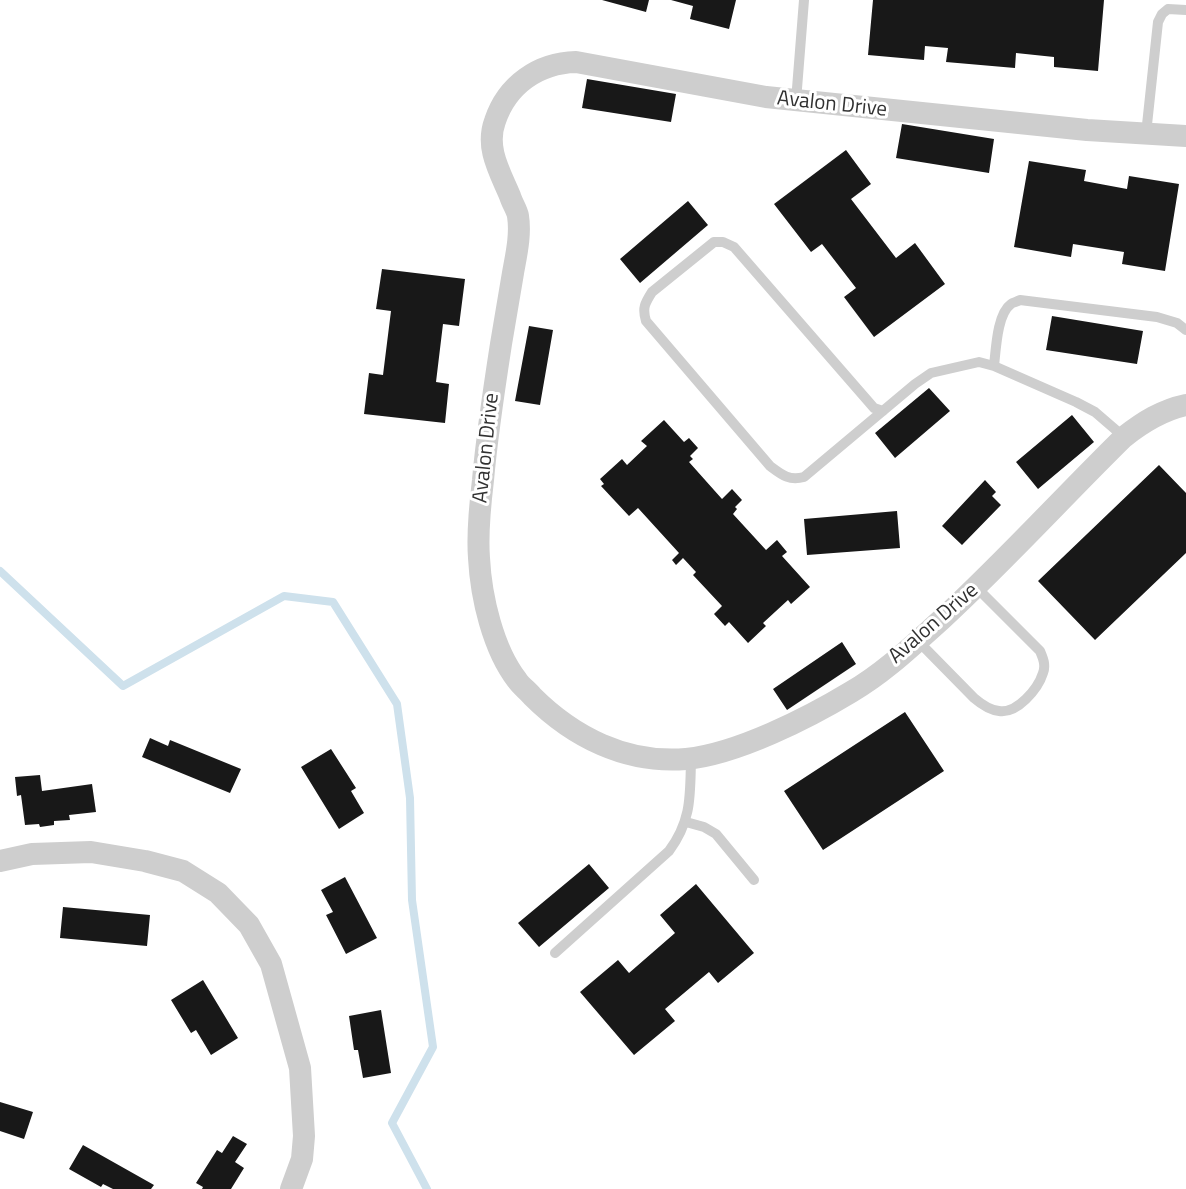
<!DOCTYPE html>
<html>
<head>
<meta charset="utf-8">
<style>
	body { margin:0 }
	canvas { display:block; background:#fff }
</style>
</head>
<body>
<canvas width="1186" height="1189"></canvas>
<script>
const c = document.querySelector('canvas').getContext('2d');
c.lineJoin = 'round';
function stroke(path, color, width, dash) { c.strokeStyle = color; c.lineWidth = width; c.lineCap = dash ? 'butt' : 'round'; c.setLineDash(dash || []); c.stroke(path); }
function paint(path, color) { c.fillStyle = color; c.fill(path, 'evenodd'); }
function label(font, color, halo, rows, align = 'center') {
  c.font = font + ' "Titillium Web",sans-serif'; c.lineWidth = 6; c.setLineDash([]); c.textBaseline = 'middle'; c.strokeStyle = halo; c.fillStyle = color; for (const [text, x, y, turn = 0] of rows) {
    c.save(); c.translate(x, y); c.rotate((+turn || 0) * Math.PI / 180); c.textAlign = isNaN(turn) ? turn : align; if (halo) c.strokeText(text, 0, 0); c.fillText(text, 0, 0); c.restore();
  }
}
const stream = new Path2D(`
	M0 571 123 686 284 596 333 602 397 704 410 798 412 900 433 1047 392 1123 427 1189`);
const building = new Path2D(`
	M602 0H649L646 12Z
	M671 0H736L729 29 690 19 693 6Z
	M873 0H1104L1098 71 1054 67V57L1016 53 1015 68 946 62 948 48 925 46 924 60 868 55Z
	M587 79 676 94 671 122 582 108Z
	M902 124 994 139 989 173 896 158Z
	M846 150 871 184 851 199 896 258 915 243 945 284 874 337 844 297 856 288 822 244 811 252 774 204Z
	M1029 161 1086 170 1084 181 1127 189 1129 176 1179 184 1165 271 1122 264 1124 252 1073 244 1071 257 1014 247Z
	M688 201 708 225 640 283 620 259Z
	M382 269 465 279 459 326 443 324 436 382 449 384 445 423 364 414 369 373 383 375 391 311 376 309Z
	M1052 316 1143 331 1137 364 1046 350Z
	M529 326 553 330 540 405 515 401Z
	M929 388 950 411 895 458 875 433Z
	M1072 415 1094 442 1038 489 1016 462Z
	M664 420 684 442 689 438 698 448 690 456 693 459 689 462 722 499 732 489 742 500 735 507 737 509 733 514 766 550 777 540 787 552 782 556 810 587 791 604 788 600 763 623 766 626 748 643 729 622 725 626 714 614 722 606 693 575 696 572 683 558 676 565 672 560 679 553 638 508 629 516 601 486 604 484 600 479 622 459 627 465 647 446 641 441Z
	M1159 465 1186 493V553L1095 640 1038 581Z
	M985 480 996 492 992 496 1001 505 962 545 942 526Z
	M897 511 900 548 807 555 804 519Z
	M842 642 856 664 787 710 773 689Z
	M905 712 944 771 823 850 784 791Z
	M150 738 168 746 170 740 241 769 230 793 142 757Z
	M331 749 356 788 351 791 364 813 339 829 301 767Z
	M40 775 42 791 92 784 96 812 69 815 70 820 54 821V825L40 827 39 824 25 825 21 795 17 796 15 777Z
	M589 864 609 888 539 947 518 923Z
	M345 877 377 938 346 954 326 915 333 912 321 890Z
	M696 884 754 953 718 983 709 972 665 1009 675 1021 634 1055 580 992 618 960 629 973 675 933 660 915Z
	M63 907 150 915 147 946 60 938Z
	M203 980 238 1038 211 1055 196 1030 191 1033 171 1000Z
	M381 1010 391 1073 363 1078 358 1050H354L349 1016Z
	M0 1102 33 1112 24 1139 0 1131Z
	M233 1136 247 1144 235 1162 244 1168 231 1189H202L203 1187 196 1183 217 1150 222 1153Z
	M83 1145 154 1185 151 1189H113L103 1184 101 1187 69 1169Z`);
const lane = new Path2D(`
	M796 101 804 0
	M1146 134 1158 22 1162 14 1168 9 1186 10
	M994 366C996 349 997 314 1011 304 1013 302 1017 302 1020 300L1157 317 1177 323 1186 330
	M883 411 874 408 734 247 723 242H714L652 292C645 303 642 308 646 321L770 466C782 475 789 481 804 477L915 384 931 373 979 362 994 366 1076 402 1095 412 1124 437
	M918 641 974 698C981 704 989 710 999 711 1017 714 1038 689 1043 673 1046 665 1043 658 1040 651L976 587
	M686 822 704 827 716 834 754 880
	M555 953 669 851C692 820 690 795 691 759`);
const street = new Path2D(`
	M1186 136 1087 130 766 97 576 62C538 63 507 85 495 121 485 148 500 172 510 196 512 203 517 210 518 216 521 235 516 256 513 273 509 297 505 321 501 344 494 389 487 434 483 480 480 505 477 532 479 558 481 597 493 649 517 680 521 686 528 691 532 696 573 737 626 764 686 759 737 754 808 718 851 692 884 673 913 645 941 620 1004 562 1062 498 1124 437 1143 422 1162 410 1186 405
	M0 861 32 854 91 852 145 861 183 871 218 893 249 925 271 964 300 1068 304 1136 302 1159 291 1189`);
const streetNames = [
	["Avalon Drive",832,105,6],
	["Avalon Drive",487,448,-84],
	["Avalon Drive",934,624,-41]
];
stroke(stream, '#cee1ec', 8);
paint(building, '#181818');
stroke(lane, '#cecece', 10);
stroke(street, '#cecece', 22);
label('21px', '#313131', '#fff', streetNames);
</script>
</body>
</html>
